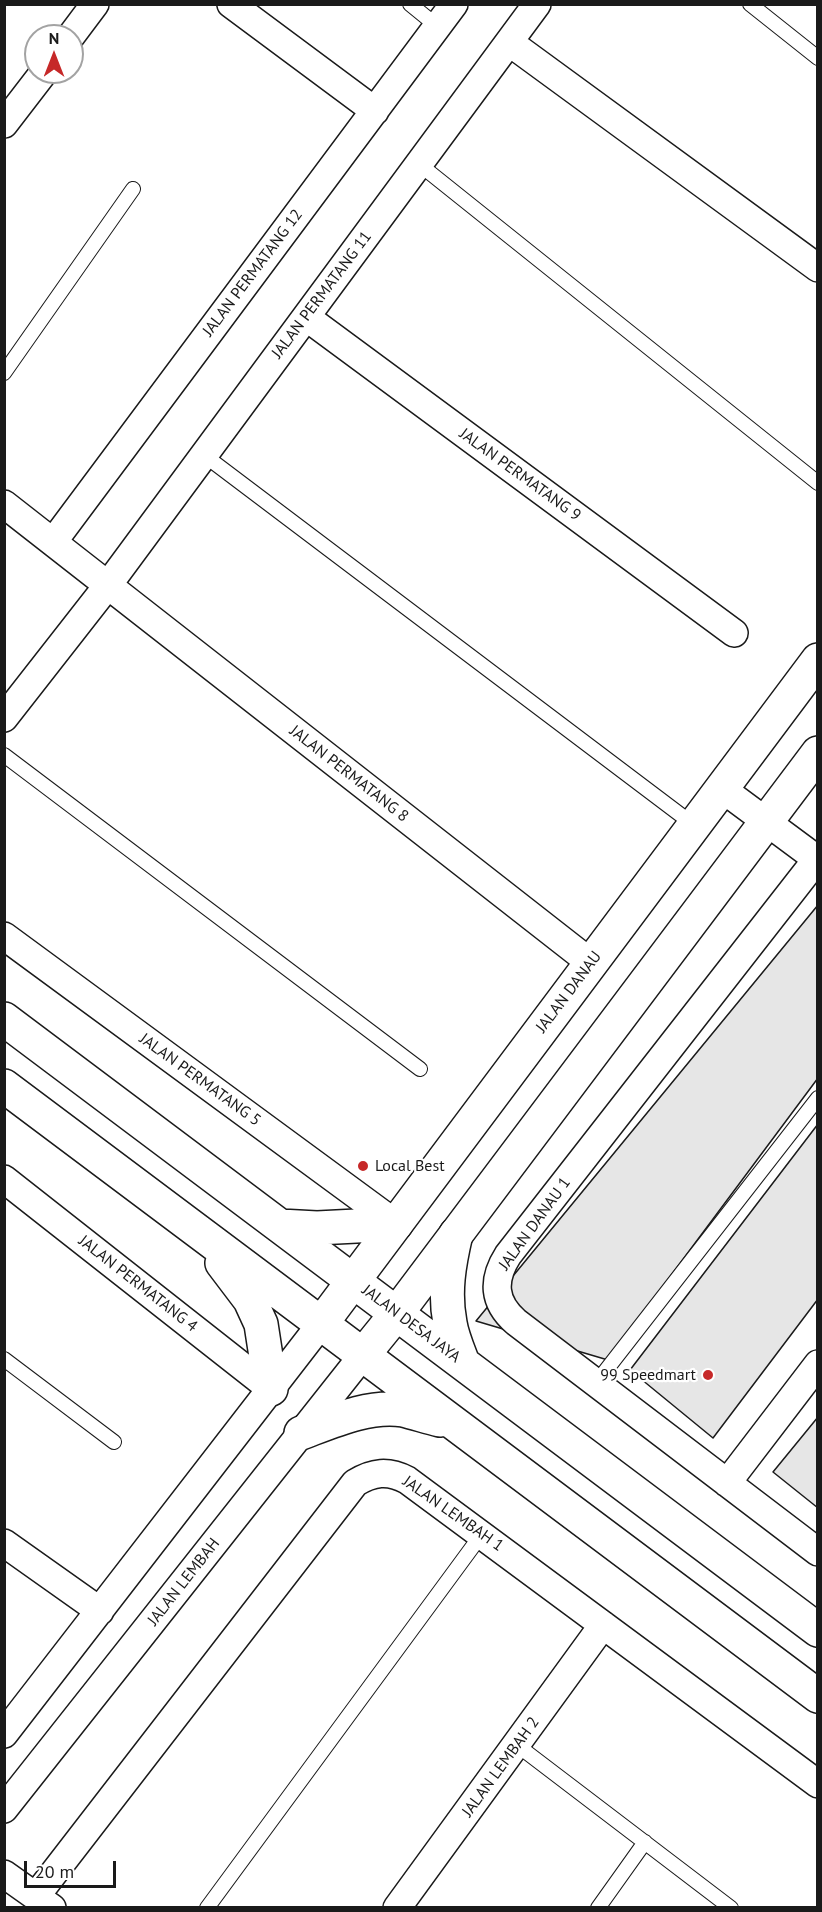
<!DOCTYPE html>
<html>
<head>
<meta charset="utf-8">
<style>
	body { margin:0 }
	#map { position:relative; width:822px; height:1912px; overflow:hidden; background:#fff; font-family:"PT Sans",sans-serif }
	canvas { display:block }
	.frame { position:absolute; inset:0; border:6px solid #1a1a1a; pointer-events:none }
	.north { position:absolute; left:24px; top:24px; width:60px; height:60px; box-sizing:border-box; background:#fff; border:2px solid #a3a3a3; border-radius:50%; rotate:0deg; font-size:16px; font-weight:700; line-height:24px; text-align:center; color:#1a1a1a }
	.north::after { content:''; display:block; margin:auto; width:21px; height:27px; background:#c62828; clip-path:polygon(50% 0,100% 100%,50% 72%,0 100%) }
	.scale { position:absolute; left:24px; top:1861px; width:92px; height:27px; box-sizing:border-box; border:3px solid #1a1a1a; border-top:0; padding-left:8px; font-size:18px; line-height:21px; white-space:nowrap; color:#1a1a1a; -webkit-text-stroke:4px #fff; paint-order:stroke }
</style>
</head>
<body>
<div id="map">
<canvas width="822" height="1912"></canvas>
<div class="frame"></div>
<div class="north">N</div>
<div class="scale">20 m</div>
</div>
<script>
const c = document.querySelector('canvas').getContext('2d');
c.lineJoin = 'round';
function paint(path, color) { c.fillStyle = color; c.fill(path, 'evenodd'); }
function stroke(path, color, width, dash) { c.strokeStyle = color; c.lineWidth = width; c.lineCap = dash ? 'butt' : 'round'; c.setLineDash(dash || []); c.stroke(path); }
function label(font, color, halo, rows, align = 'center') {
  c.font = font + ' "PT Sans",sans-serif'; c.lineWidth = 4.5; c.setLineDash([]); c.textBaseline = 'middle'; c.strokeStyle = halo; c.fillStyle = color; for (const [text, x, y, turn = 0] of rows) {
    c.save(); c.translate(x, y); c.rotate((+turn || 0) * Math.PI / 180); c.textAlign = isNaN(turn) ? turn : align; if (halo) c.strokeText(text, 0, 0); c.fillText(text, 0, 0); c.restore();
  }
}
const building = new Path2D(`
	M818 905V1078L608 1360 476 1321Z
	M818 1124V1299L713 1438 630 1370Z
	M818 1417V1508L773 1472Z`);
const service = new Path2D(`
	M410 4 437 26
	M750 4 818 58
	M419 164 818 483
	M4 373 133 189
	M204 455 694 825
	M4 755 420 1069
	M4 1359 114 1442
	M596 1383 818 1098
	M517 1745 731 1908
	M207 1908 482 1534
	M598 1908 645 1842`);
const minor = new Path2D(`
	M231 4 375 111
	M71 36 95 4
	M509 42 818 268
	M4 124 44 72
	M306 317 734 633
	M4 504 591 963
	M53 542 454 4
	M4 718 108 585 537 4
	M721 788 818 860
	M817 859 508 1255C492 1280 493 1302 516 1322L818 1552
	M4 936 396 1224
	M4 1179 271 1389
	M727 1483 818 1364
	M4 1543 100 1611
	M4 1734 321 1324
	M4 1809 363 1355
	M4 1874 52 1908
	M36 1896 355 1483C373 1472 388 1470 407 1480L818 1784
	M397 1908 603 1625`);
const tertiary = new Path2D(`
	M321 1324 818 660
	M363 1355 397 1313 818 753`);
const secondary = new Path2D(`
	M4 1019 818 1630
	M4 1086 818 1696
	M280 1226 317 1228 396 1224
	M456 1234C449 1264 444 1292 450 1323 452 1336 458 1350 463 1363
	M222 1263 250 1300 261 1324 271 1389
	M301 1433C333 1421 368 1405 403 1410 415 1413 428 1417 440 1420`);
const markers = [
	[363,1166,6,"#c62828"],
	[708,1375,6,"#c62828"]
];
const streetNames = [
	["JALAN PERMATANG 12",253,273,-53],
	["JALAN PERMATANG 11",322,295,-53],
	["JALAN PERMATANG 9",520,475,36],
	["JALAN PERMATANG 8",349,774,38],
	["JALAN DANAU",569,992,-53],
	["JALAN PERMATANG 5",200,1080,36],
	["JALAN DANAU 1",535,1224,-54],
	["JALAN PERMATANG 4",138,1284,38],
	["JALAN DESA JAYA",411,1324,37],
	["JALAN LEMBAH 1",453,1514,35],
	["JALAN LEMBAH",184,1582,-52],
	["JALAN LEMBAH 2",501,1767,-54]
];
const poiNames = [
	["Local Best",375,1166],
	["99 Speedmart",696,1375,"right"]
];
paint(building, '#e6e6e6');
stroke(building, '#1a1a1a', 1.5);
stroke(service, '#1a1a1a', 16);
stroke(minor, '#1a1a1a', 30);
stroke(tertiary, '#1a1a1a', 36);
stroke(secondary, '#1a1a1a', 36);
stroke(service, '#fff', 14);
stroke(minor, '#fff', 27);
stroke(tertiary, '#fff', 33);
stroke(secondary, '#fff', 33);
for (const [x, y, r, color] of markers) { const dot = new Path2D(); dot.arc(x, y, r, 0, 2 * Math.PI); c.fillStyle = color; c.fill(dot); stroke(dot, '#fff', 2); }
label('16px', '#1a1a1a', '#fff', streetNames);
label('16px', '#1a1a1a', '#fff', poiNames, 'left');
</script>
</body>
</html>
